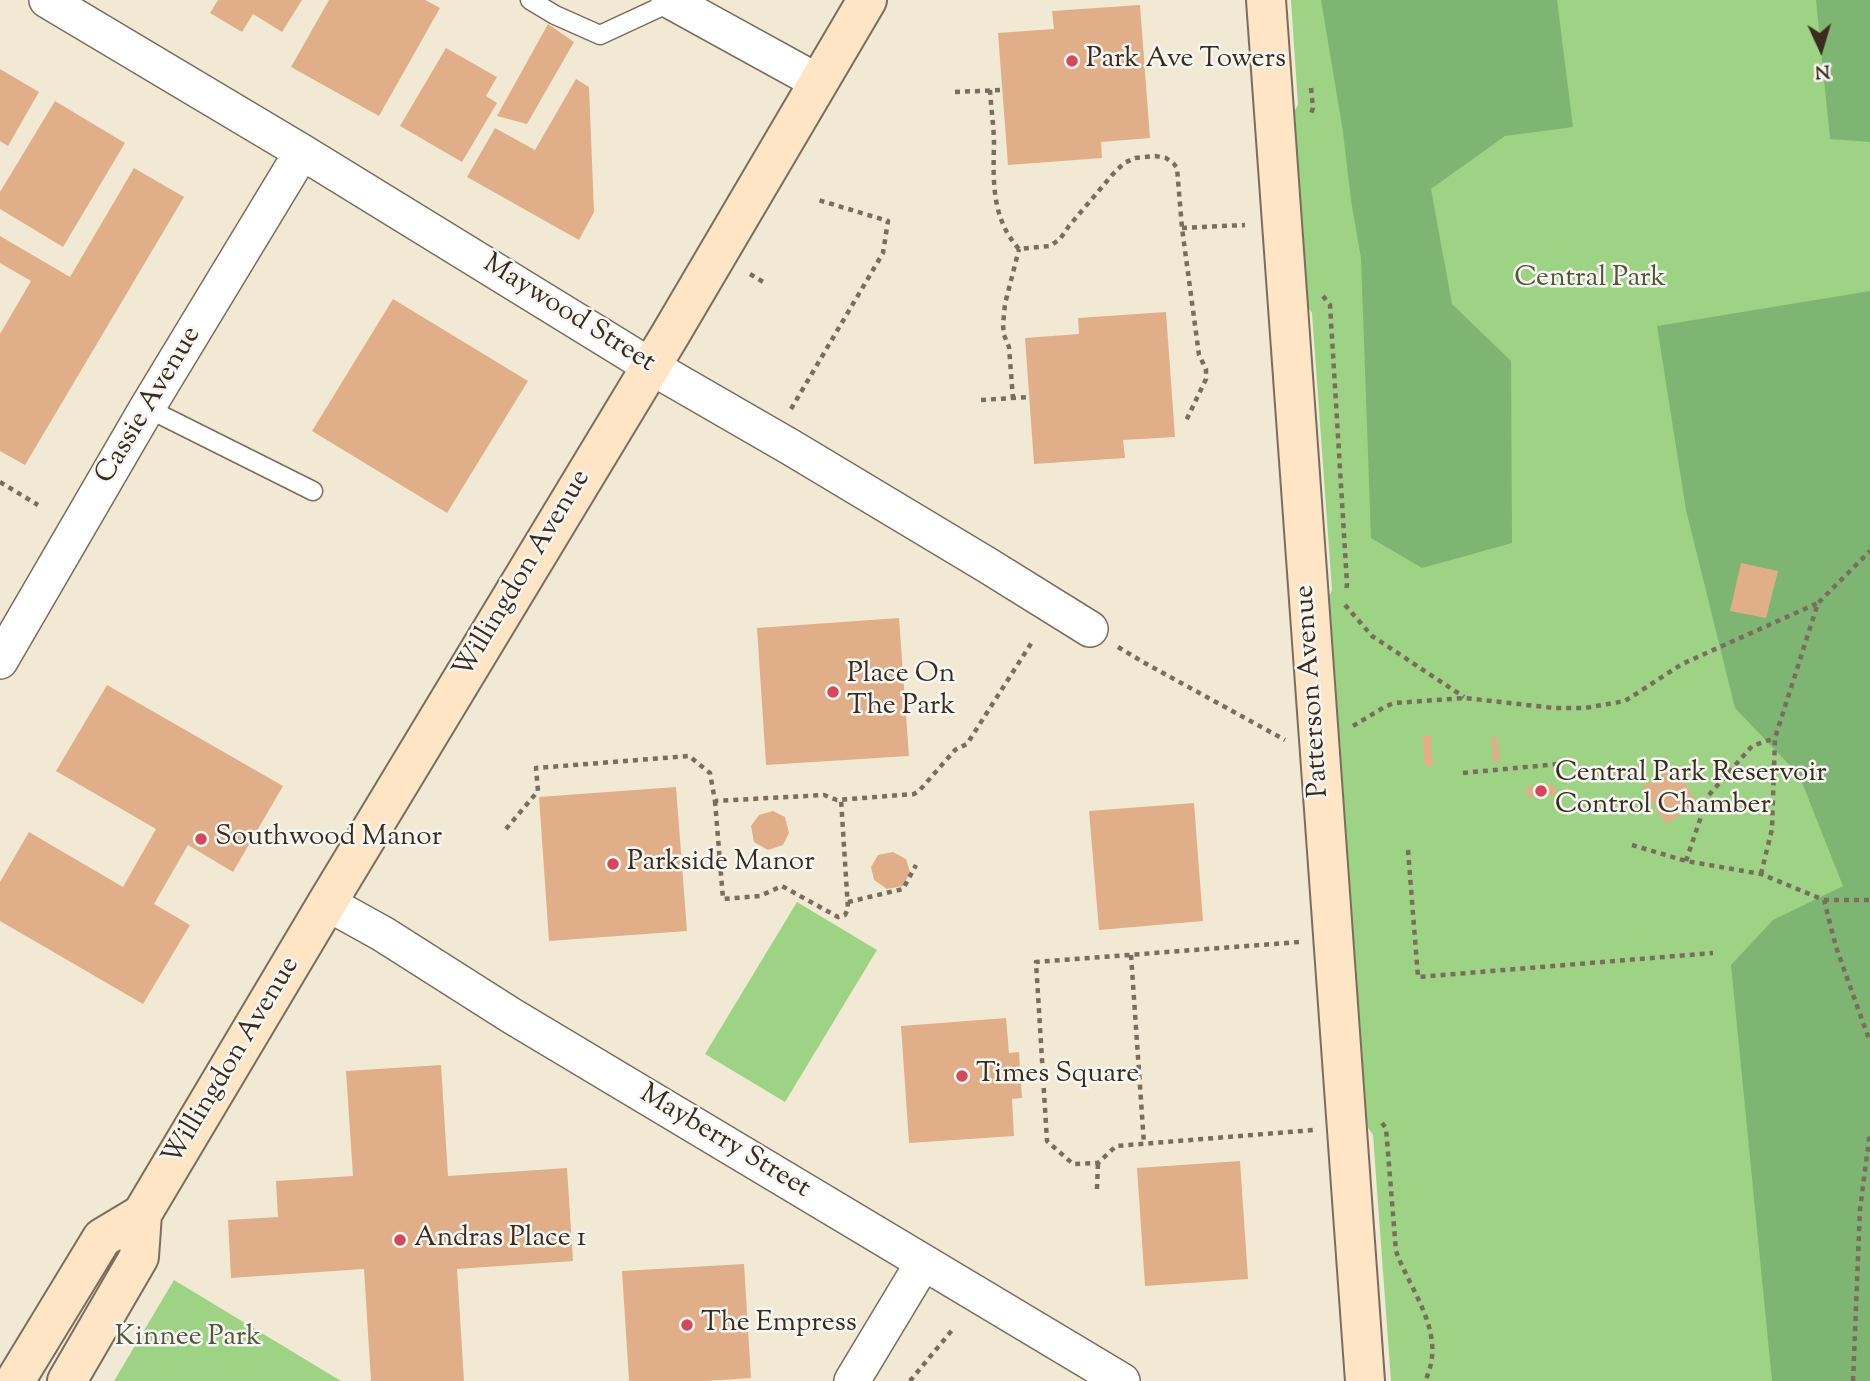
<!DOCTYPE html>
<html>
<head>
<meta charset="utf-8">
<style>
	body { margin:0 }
	#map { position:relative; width:1870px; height:1381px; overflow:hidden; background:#f2e9d5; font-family:"Sorts Mill Goudy",serif }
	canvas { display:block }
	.north { position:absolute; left:1786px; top:14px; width:70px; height:70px; -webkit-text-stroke:5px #f6f6f2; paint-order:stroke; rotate:176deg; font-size:19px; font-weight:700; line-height:28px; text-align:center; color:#3b2a1e }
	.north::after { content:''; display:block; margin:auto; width:24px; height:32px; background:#3b2a1e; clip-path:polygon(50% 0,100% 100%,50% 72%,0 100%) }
</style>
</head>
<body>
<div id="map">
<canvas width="1870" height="1381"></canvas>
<div class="north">N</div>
</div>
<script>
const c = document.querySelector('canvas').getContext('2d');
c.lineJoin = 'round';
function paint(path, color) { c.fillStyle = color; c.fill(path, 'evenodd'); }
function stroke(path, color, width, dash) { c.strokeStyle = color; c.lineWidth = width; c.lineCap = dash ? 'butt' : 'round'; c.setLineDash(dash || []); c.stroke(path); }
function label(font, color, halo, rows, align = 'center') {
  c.font = font + ' "Sorts Mill Goudy",serif'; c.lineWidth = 5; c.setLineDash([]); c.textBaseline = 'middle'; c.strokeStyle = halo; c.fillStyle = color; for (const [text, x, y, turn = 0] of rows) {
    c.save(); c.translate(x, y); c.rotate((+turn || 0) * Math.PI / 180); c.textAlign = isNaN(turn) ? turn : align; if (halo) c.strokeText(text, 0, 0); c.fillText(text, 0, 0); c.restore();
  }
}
const green = new Path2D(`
	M1291 0H1870V1381H1391L1373 1135 1364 1122 1326 604 1332 590 1312 313 1303 299 1289 120 1298 105Z
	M797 902 877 950 785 1102 705 1054Z
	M174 1280 341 1381H114Z`);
const forest = new Path2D(`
	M1321 0H1557L1573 127 1505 136 1431 189 1452 304 1511 361 1512 543 1422 568 1371 538 1361 258 1351 200 1343 132Z
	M1816 0H1870V142L1830 139Z
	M1870 291V1381H1772L1731 965 1773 920 1843 886 1799 775 1735 708 1686 510 1657 326Z`);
const building = new Path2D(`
	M218 0H302L282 32 253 14 242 32 210 13Z
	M329 0H425L440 8 379 116 291 67Z
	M1140 5 1150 138 1101 142 1102 158 1008 165 998 33 1054 29 1052 11Z
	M548 24 574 42 527 124 497 116Z
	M446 48 497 77 486 96 497 103 462 162 400 126Z
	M0 69 39 92 8 146 0 141Z
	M576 79 589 87 594 212 579 240 467 177 495 128 535 150Z
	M55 101 125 143 63 247 0 209V192Z
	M134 168 184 197 25 465 0 451V334L31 281 0 263V236L70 277Z
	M393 299 528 381 447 513 312 431Z
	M1166 312 1175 437 1123 440 1125 458 1034 464 1025 338 1079 334 1078 318Z
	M1741 563 1778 571 1766 618 1730 611Z
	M899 618 909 756 766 765 757 628Z
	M107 685 283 786 233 872 188 845 154 904 190 925 143 1004 0 921V882L29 832 123 887 156 829 56 771Z
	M1431 735 1433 766H1425L1422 736Z
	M1492 737H1498L1499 762 1493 763Z
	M1675 767 1698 804 1666 824 1642 787Z
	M1555 785 1556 795 1527 797 1526 787Z
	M676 787 687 931 549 941 539 797Z
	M1194 803 1203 921 1099 930 1089 811Z
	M773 811 785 817 789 833 783 845 768 850 754 842 751 826 759 815Z
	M893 852 906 859 910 872 903 886 887 889 874 880 871 867 878 855Z
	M1006 1018 1009 1053 1019 1052 1022 1098 1012 1099 1014 1136 909 1143 901 1026Z
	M441 1065 448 1176 567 1168 573 1261 457 1269 464 1381H371L364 1269 231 1278 228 1220 278 1217 276 1181 353 1176 346 1071Z
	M1240 1161 1248 1279 1145 1286 1137 1168Z
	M744 1264 751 1378 705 1381H629L622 1271Z`);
const path = new Path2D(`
	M1311 88 1313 108 1311 114
	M990 90C991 108 994 127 994 145 993 183 992 219 1019 249L1050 246 1060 239 1069 226 1113 174 1124 163 1135 158 1155 156 1166 158 1174 164 1177 168 1182 228 1199 355 1206 369V379L1185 423
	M955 92 1002 90
	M1182 228 1245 225
	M750 274 765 283
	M1323 296 1330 305 1347 584 1346 592
	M1013 399 1009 347 1004 335 1003 325 1005 304 1019 249
	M981 400 1029 397
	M791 409 883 253 888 221 815 199
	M0 482 38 505
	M1345 605 1372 636 1464 697
	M1118 647 1143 662 1285 740
	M1353 726 1386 706 1395 703 1465 698 1554 708H1585L1625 701 1682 664 1818 603
	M1463 773 1558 764
	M715 801 723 899 760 896 782 886 838 917 845 915 848 909 841 799
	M506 829 538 791 536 768 689 756 710 773 715 801 824 795 837 800 914 794 919 791 955 750 967 744 1032 642
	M1632 845 1686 861 1761 874 1824 900 1836 947 1870 1042
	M1408 850 1418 977 1713 953
	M1686 861 1708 796 1752 746 1775 738
	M1761 874 1772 829 1775 738 1818 603 1870 551
	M1824 900H1870
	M848 902 903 889 916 865
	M1299 942 1036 962 1047 1141 1073 1164 1098 1163 1116 1146 1314 1130
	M1131 955 1144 1144
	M1382 1123 1386 1128 1396 1251C1411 1293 1448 1334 1425 1381
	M1097 1189 1098 1163
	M910 1381 953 1329
	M1853 1381 1860 1209 1870 1132`);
const lane = new Path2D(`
	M530 0 555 15 600 35 671 2
	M147 408 313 491`);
const street = new Path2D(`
	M47 0 302 152 650 366 792 448 987 565 1090 629
	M669 0 818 82
	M0 661 147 408 302 152
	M327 903 383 934 512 1016 1122 1381
	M852 1381 923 1263`);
const secondary = new Path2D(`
	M1266 0 1365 1381
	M15 1381 102 1238 142 1214
	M67 1381 139 1257 142 1214 327 903 670 335 867 0`);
const markers = [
	[1072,61,7,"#d1495b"],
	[833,692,7,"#d1495b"],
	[1541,791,7,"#d1495b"],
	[201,839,7,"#d1495b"],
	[613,864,7,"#d1495b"],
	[962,1076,7,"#d1495b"],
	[400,1240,7,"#d1495b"],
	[687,1325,7,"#d1495b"]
];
const poiNames = [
	["Park Ave Towers",1086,61],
	["Place On",847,676],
	["The Park",847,708],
	["Central Park Reservoir",1555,775],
	["Control Chamber",1555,807],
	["Southwood Manor",215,839],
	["Parkside Manor",627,864],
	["Times Square",976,1076],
	["Andras Place 1",414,1240],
	["The Empress",701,1325]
];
const parkNames = [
	["Central Park",1590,280],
	["Kinnee Park",188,1339]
];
const streetNames = [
	["Maywood Street",568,315,32],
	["Cassie Avenue",150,406,-59],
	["Willingdon Avenue",524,575,-59],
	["Patterson Avenue",1314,691,-94],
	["Willingdon Avenue",233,1062,-59],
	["Mayberry Street",724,1143,31]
];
paint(green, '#9ed385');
paint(forest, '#7eb572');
paint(building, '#e0af8a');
stroke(lane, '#7b6d5e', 21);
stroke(street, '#7b6d5e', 38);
stroke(secondary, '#7b6d5e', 42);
stroke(path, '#7b6d5e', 4.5, [5, 5]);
stroke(lane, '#fff', 18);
stroke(street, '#fff', 35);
stroke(secondary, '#fde5c5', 38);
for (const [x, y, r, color] of markers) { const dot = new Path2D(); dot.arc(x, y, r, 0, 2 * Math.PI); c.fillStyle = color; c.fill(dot); stroke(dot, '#f6f6f2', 2.5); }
label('28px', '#3b2a1e', '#f6f6f2', poiNames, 'left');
label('28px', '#545438', '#f6f6f2', parkNames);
label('28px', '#3b2a1e', '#f6f6f2', streetNames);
</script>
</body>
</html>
